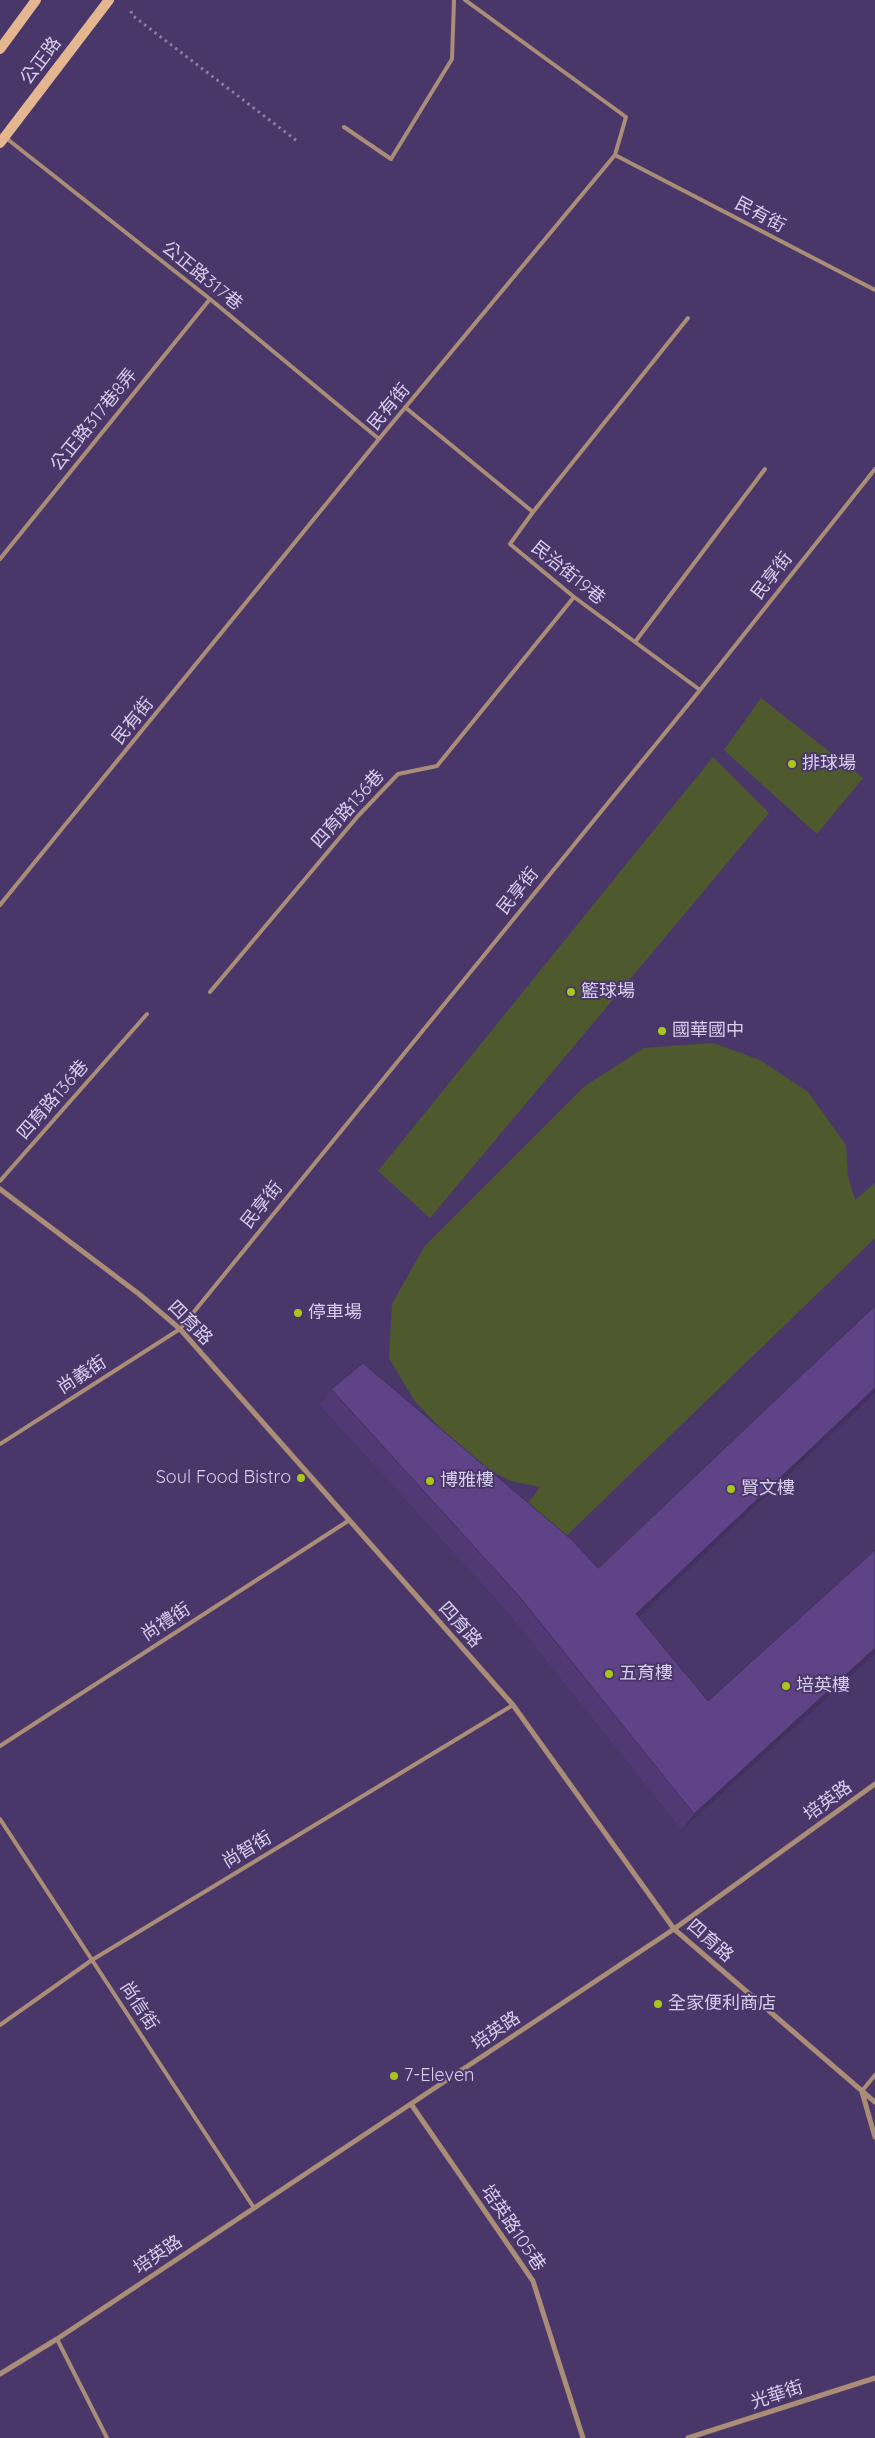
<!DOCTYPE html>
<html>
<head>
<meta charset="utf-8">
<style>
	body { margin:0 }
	canvas { display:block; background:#4a3769 }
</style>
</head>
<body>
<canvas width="875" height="2438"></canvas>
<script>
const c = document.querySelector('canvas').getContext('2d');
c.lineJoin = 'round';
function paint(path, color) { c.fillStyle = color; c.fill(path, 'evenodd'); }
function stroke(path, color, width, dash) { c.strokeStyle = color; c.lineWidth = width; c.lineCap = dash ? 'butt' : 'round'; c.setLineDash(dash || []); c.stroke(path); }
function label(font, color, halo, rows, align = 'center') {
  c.font = font + ' Quicksand,"Noto Sans TC",sans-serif'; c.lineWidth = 4; c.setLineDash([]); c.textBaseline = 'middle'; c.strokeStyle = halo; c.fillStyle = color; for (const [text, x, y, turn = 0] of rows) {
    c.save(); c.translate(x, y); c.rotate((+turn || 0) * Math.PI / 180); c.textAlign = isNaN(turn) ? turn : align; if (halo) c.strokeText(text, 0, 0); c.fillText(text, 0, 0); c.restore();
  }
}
const green = new Path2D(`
	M761 698 863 778 817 834 724 750Z
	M713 757 769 813 430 1218 378 1171Z
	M713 1043 760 1060 808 1092 846 1145 848 1176 855 1200 875 1183V1238L562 1540 526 1506 540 1487 511 1481 477 1464 455 1444 414 1400 389 1358 392 1304 424 1247 585 1086 644 1048Z`);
const path = new Path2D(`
	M131 11 132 15 297 141`);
const lane = new Path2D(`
	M465 0 626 117 615 155
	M344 127 391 159 452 59 454 0
	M6 138 210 299 379 439
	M406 408 533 512 510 544 574 597 700 690
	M533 512 688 318
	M0 559 210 299
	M635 642 765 469
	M0 905 379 439 615 155 875 290
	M210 992 358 816 398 774 437 766 574 597
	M0 1181 147 1014
	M0 1444 180 1329 700 690 875 469
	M0 1746 348 1521
	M0 1819 254 2208
	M0 2025 92 1960 513 1705
	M862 2091 875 2075
	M57 2339 107 2438`);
const street = new Path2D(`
	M0 1189 139 1294 180 1329 513 1705 674 1929 875 2102
	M862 2092 875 2137
	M411 2104 533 2281 583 2438
	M0 2374 57 2339 674 1929 875 1784
	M688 2438 875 2378`);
const secondary = new Path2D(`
	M0 49 36 0
	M0 143 109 0`);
const wall = new Path2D(`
	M331 1389 638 1617 708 1701 875 1550V1654L682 1830 507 1611 320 1405Z`);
const shadedWall = new Path2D(`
	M875 1388V1393L624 1631 636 1614Z
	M875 1648V1654L682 1830 694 1814Z`);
const building = new Path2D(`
	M875 1306V1388L636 1614 708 1701 875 1550V1648L694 1814 518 1595 331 1389 363 1363 572 1540 598 1568Z`);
const markers = [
	[792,764,5,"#a9c71b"],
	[571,992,5,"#a9c71b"],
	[662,1031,5,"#a9c71b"],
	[298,1313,5,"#a9c71b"],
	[301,1478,5,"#a9c71b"],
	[430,1481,5,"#a9c71b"],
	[731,1489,5,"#a9c71b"],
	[609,1674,5,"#a9c71b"],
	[786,1686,5,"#a9c71b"],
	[658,2004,5,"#a9c71b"],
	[394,2076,5,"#a9c71b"]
];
const streetNames = [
	["公正路",41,61,-53],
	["民有街",760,215,28],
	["公正路317巷",202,276,39],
	["民有街",389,407,-50],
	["公正路317巷8弄",94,420,-51],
	["民治街19巷",568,573,39],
	["民享街",772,576,-52],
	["民有街",133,721,-51],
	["四育路136巷",348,809,-48],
	["民享街",518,891,-51],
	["四育路136巷",53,1100,-49],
	["民享街",262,1205,-51],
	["四育路",190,1323,45],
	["尚義街",82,1375,-33],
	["尚禮街",166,1622,-33],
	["四育路",460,1625,48],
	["培英路",828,1801,-36],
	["尚智街",247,1850,-31],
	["四育路",710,1941,41],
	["尚信街",139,2006,57],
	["培英路",496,2031,-34],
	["培英路105巷",513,2228,56],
	["培英路",158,2255,-34],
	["光華街",777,2395,-18]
];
const poiNames = [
	["排球場",802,764],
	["籃球場",581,992],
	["國華國中",672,1031],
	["停車場",308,1313],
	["Soul Food Bistro",291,1478,"right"],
	["博雅樓",440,1481],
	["賢文樓",741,1489],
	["五育樓",619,1674],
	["培英樓",796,1686],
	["全家便利商店",668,2004],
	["7-Eleven",404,2076]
];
paint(green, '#4f592e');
stroke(path, '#8b7ca5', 3, [2.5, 4]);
stroke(lane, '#aa8d76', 4);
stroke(street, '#aa8d76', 5);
stroke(secondary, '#e4b690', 10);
paint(wall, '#513a73');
paint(shadedWall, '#42305e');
paint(building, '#5e4486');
stroke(building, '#42305e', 1);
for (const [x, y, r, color] of markers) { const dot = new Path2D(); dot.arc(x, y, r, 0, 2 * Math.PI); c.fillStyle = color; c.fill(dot); stroke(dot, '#4a3769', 2); }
label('18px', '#d7cdec', '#4a3769', streetNames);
label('18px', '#d7cdec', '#4a3769', poiNames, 'left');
</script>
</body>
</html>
